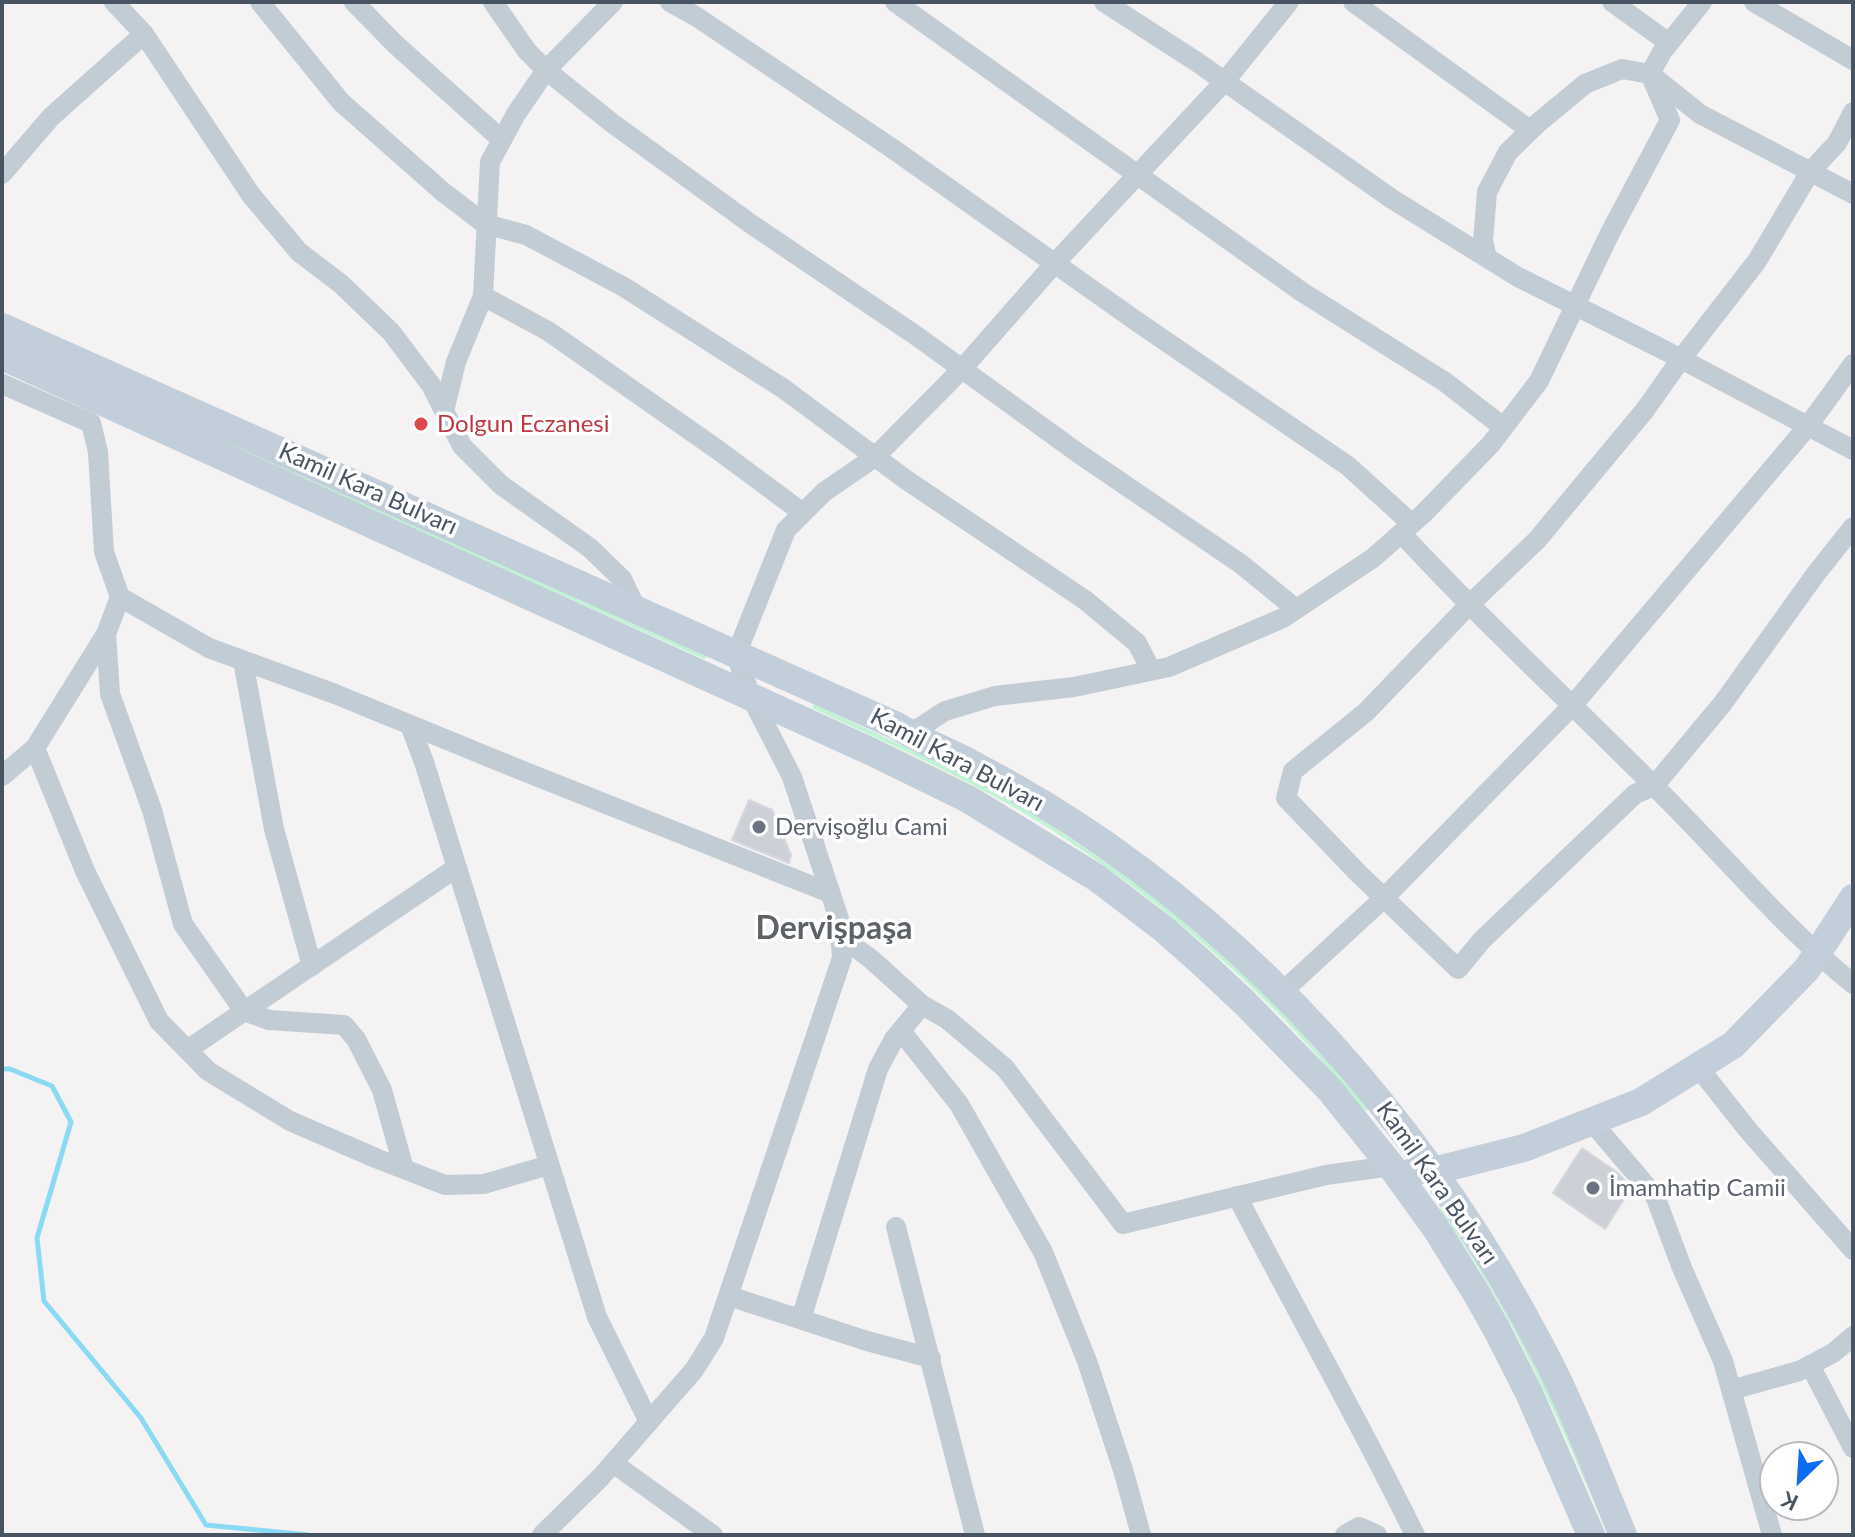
<!DOCTYPE html>
<html>
<head>
<meta charset="utf-8">
<style>
	body { margin:0 }
	#map { position:relative; width:1855px; height:1537px; overflow:hidden; background:#f4f2f2; font-family:Lato,sans-serif }
	canvas { display:block }
	.frame { position:absolute; inset:0; border:4px solid #485461; pointer-events:none }
	.north { position:absolute; left:1759px; top:1441px; width:80px; height:80px; box-sizing:border-box; background:#fff; border:2px solid #b6bbc0; border-radius:50%; rotate:205deg; font-size:22px; font-weight:700; line-height:32px; text-align:center; color:#485461 }
	.north::after { content:''; display:block; margin:auto; width:28px; height:36px; background:#0d6cf2; clip-path:polygon(50% 0,100% 100%,50% 72%,0 100%) }
</style>
</head>
<body>
<div id="map">
<canvas width="1855" height="1537"></canvas>
<div class="frame"></div>
<div class="north">K</div>
</div>
<script>
const c = document.querySelector('canvas').getContext('2d');
c.lineJoin = 'round';
function paint(path, color) { c.fillStyle = color; c.fill(path, 'evenodd'); }
function stroke(path, color, width, dash) { c.strokeStyle = color; c.lineWidth = width; c.lineCap = dash ? 'butt' : 'round'; c.setLineDash(dash || []); c.stroke(path); }
function label(font, color, halo, rows, align = 'center') {
  c.font = font + ' Lato,sans-serif'; c.lineWidth = 7; c.setLineDash([]); c.textBaseline = 'middle'; c.strokeStyle = halo; c.fillStyle = color; for (const [text, x, y, turn = 0] of rows) {
    c.save(); c.translate(x, y); c.rotate((+turn || 0) * Math.PI / 180); c.textAlign = isNaN(turn) ? turn : align; if (halo) c.strokeText(text, 0, 0); c.fillText(text, 0, 0); c.restore();
  }
}
const green = new Path2D(`
	M2 340 707 656 704 659 2 344Z
	M814 704 947 766 1020 805 1109 864 1160 902 1254 982 1370 1108 1365 1111C1335 1076 1305 1040 1272 1007 1207 942 1133 883 1055 832 978 783 894 746 812 708Z
	M1442 1206 1522 1333 1613 1535H1608C1560 1422 1511 1308 1439 1209Z`);
const stream = new Path2D(`
	M2 1069H10L52 1086 71 1122 37 1238 44 1301 141 1418 206 1525 309 1535`);
const building = new Path2D(`
	M749 800 772 810 791 855 789 863 732 840Z
	M1582 1148 1618 1173 1631 1188 1605 1229 1553 1193Z`);
const street = new Path2D(`
	M114 2 144 34 251 195 299 252 341 284 391 332 431 385 462 446 501 485 590 548 622 579 637 610
	M260 2 341 102 443 192 485 224 526 235 624 287 784 389 905 479 1085 600 1137 643 1151 670
	M354 2 395 44 502 140
	M493 2 527 51 546 70 612 123 751 224 918 337 1078 453 1241 564 1296 609
	M670 2 697 17 893 149 1139 323 1348 466 1412 524
	M895 2 1302 292 1445 382 1503 427
	M1104 2 1197 62 1392 199 1518 277 1666 351 1853 450
	M1353 2 1530 130
	M1612 2 1669 43
	M1754 2 1853 60
	M1853 112 1837 143 1810 172 1757 261 1681 359 1645 410 1537 540 1469 605 1366 712 1293 771 1286 798 1358 873 1458 969 1482 940 1635 794 1654 786 1723 703 1815 575 1853 527
	M2 174 51 117 144 34
	M1487 258 1483 241 1487 192 1508 152 1538 123 1585 84 1622 69 1650 74 1700 114 1853 194
	M483 296 548 331 718 450 803 513
	M2 384 91 423 98 452 104 552 120 597 209 648 335 694 518 769 830 893
	M444 411 456 362 483 296 490 162 516 114 546 70 613 2
	M1401 533C1488 627 1582 713 1672 804 1732 865 1787 930 1853 984
	M106 634 110 694 152 810 183 924 244 1011 269 1020 344 1025 356 1039 382 1090 404 1169
	M243 661 274 829 312 966
	M410 725 424 762 597 1317 649 1422
	M910 734 945 711 995 696 1074 687 1169 667 1283 618 1373 558 1423 514 1491 444 1539 381 1610 233 1670 120 1650 74 1662 52 1702 2
	M35 748 85 871 159 1021 208 1071 290 1121 378 1159 445 1185 484 1184 549 1165
	M2 776 35 748 106 634 120 597
	M841 937 871 959 922 1005 947 1019 1005 1068 1123 1224 1326 1175 1391 1166
	M1281 993 1384 898 1572 706 1808 426 1853 364
	M901 1031 959 1104 1043 1252 1087 1361 1124 1473 1141 1535
	M187 1050 456 868
	M1698 1067 1748 1130 1853 1250
	M1591 1121 1655 1196 1682 1268 1723 1361 1772 1535
	M1237 1196C1295 1309 1359 1420 1415 1535
	M896 1227 975 1535
	M729 1296 867 1341 931 1358
	M801 1319 878 1069 894 1039 922 1005
	M1810 1365 1853 1448
	M1731 1390 1799 1371 1833 1353 1853 1336
	M613 1463 713 1535
	M542 1535 600 1478 694 1370 714 1338 842 958 839 919 792 777 751 697 736 655 786 530 824 492 875 457 962 369 1055 263 1225 81 1289 2
	M1345 1535 1359 1527 1377 1535`);
const secondary = new Path2D(`
	M2 327 897 726C919 740 948 751 972 764 1018 788 1063 815 1106 845 1290 974 1437 1149 1541 1347 1573 1407 1597 1472 1623 1535
	M2 356 872 752 968 799 1097 878 1165 930 1200 961 1244 1002 1330 1090 1391 1166 1437 1230 1475 1291 1496 1328 1529 1393 1591 1535
	M1416 1169 1433 1171 1524 1148 1641 1102 1733 1045 1807 969 1853 898`);
const markers = [
	[421,424,8,"#e0444e"],
	[759,827,8,"#6b7280"],
	[1593,1188,8,"#6b7280"]
];
const healthNames = [
	["Dolgun Eczanesi",437,424]
];
const streetNames = [
	["Kamil Kara Bulvarı",368,489,24],
	["Kamil Kara Bulvarı",957,760,28],
	["Kamil Kara Bulvarı",1437,1183,55]
];
const worshipNames = [
	["Dervişoğlu Cami",775,827],
	["İmamhatip Camii",1609,1188]
];
const districtNames = [
	["Dervişpaşa",834,929]
];
paint(green, '#bff3d4');
stroke(stream, '#89daf2', 5);
paint(building, '#cdd0d6');
stroke(building, '#d5d7dd', 2);
stroke(street, '#c2ccd4', 20);
stroke(secondary, '#c3cedb', 28);
for (const [x, y, r, color] of markers) { const dot = new Path2D(); dot.arc(x, y, r, 0, 2 * Math.PI); c.fillStyle = color; c.fill(dot); stroke(dot, '#fff', 3); }
label('24px', '#be3a42', '#fff', healthNames, 'left');
label('24px', '#485461', '#fff', streetNames);
label('24px', '#5b616d', '#fff', worshipNames, 'left');
label('bold 32px', '#5d6267', '#fff', districtNames);
</script>
</body>
</html>
